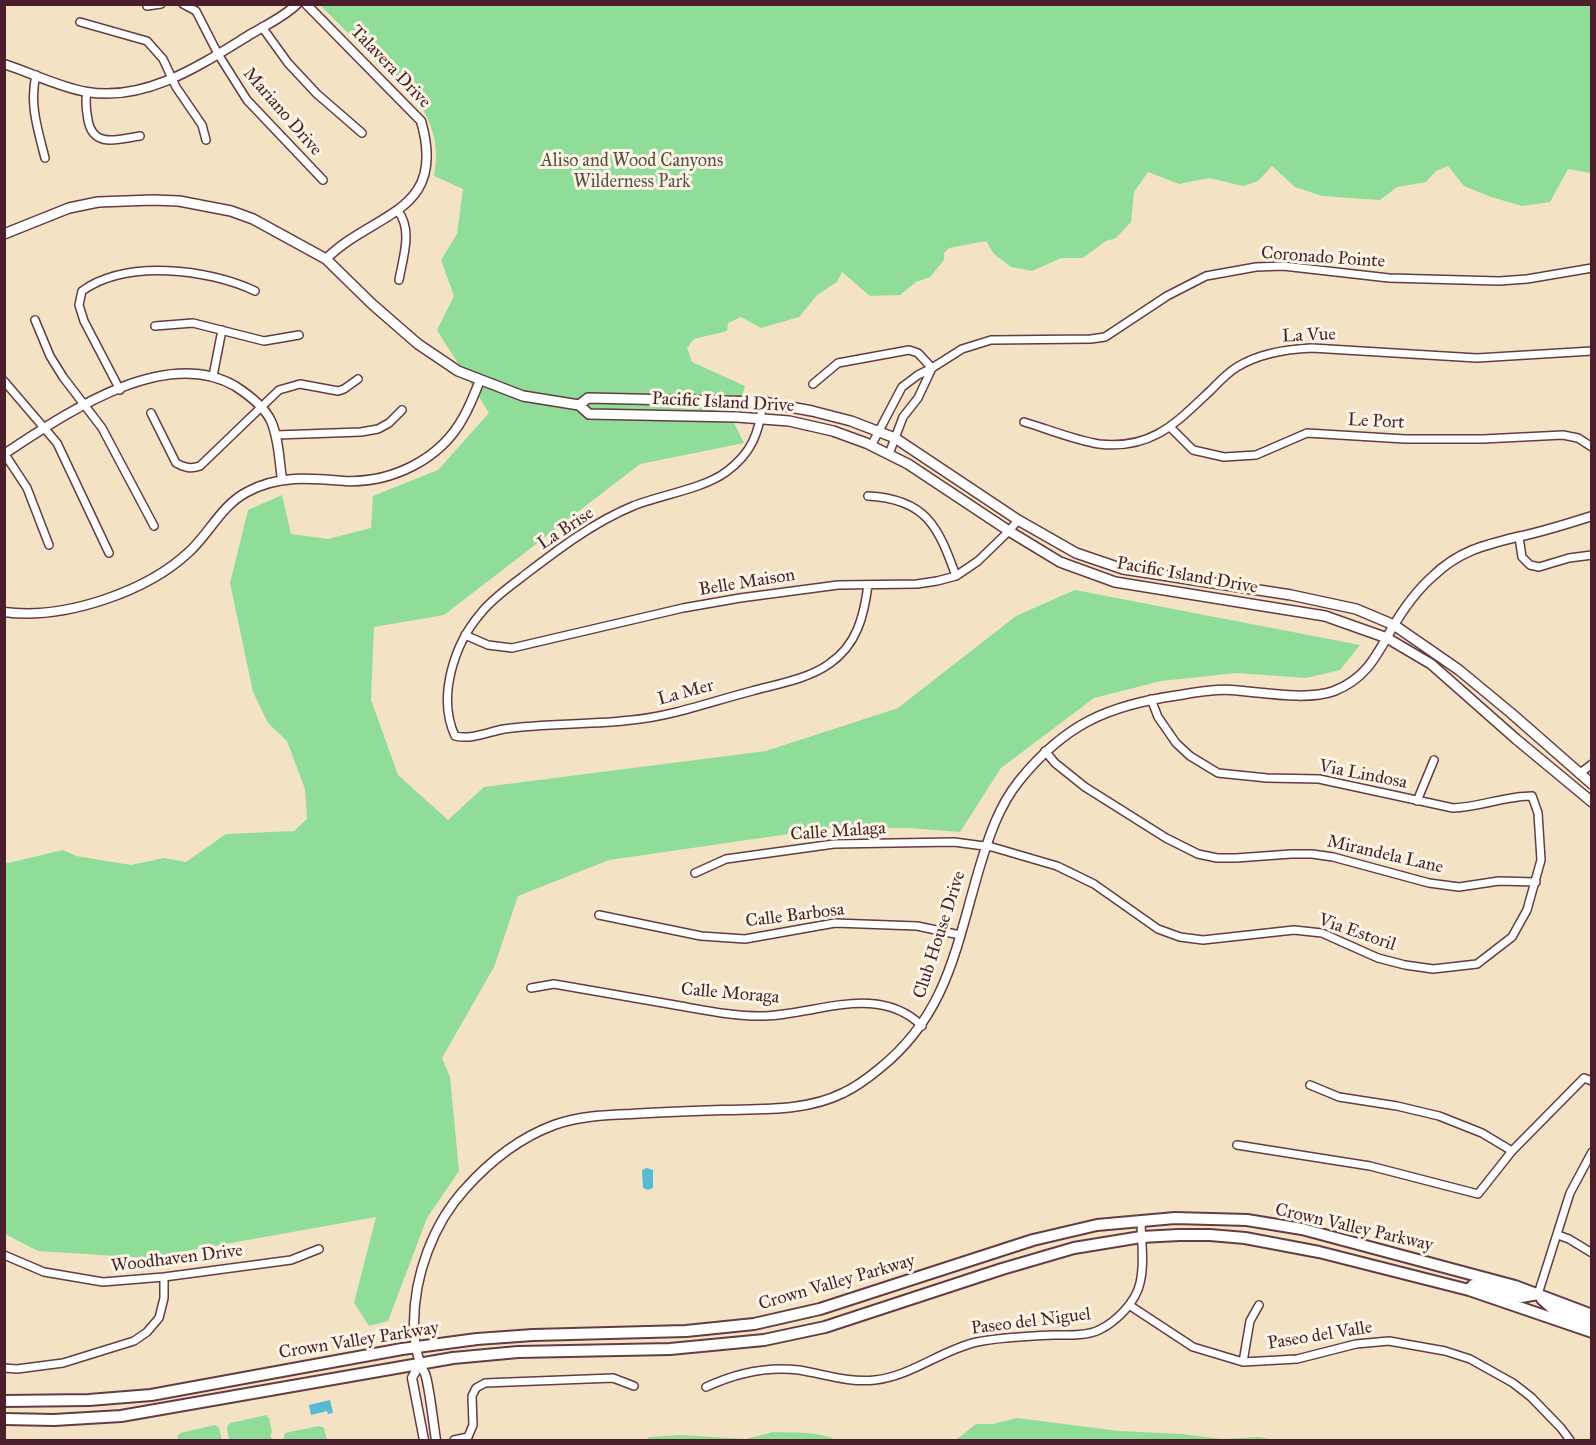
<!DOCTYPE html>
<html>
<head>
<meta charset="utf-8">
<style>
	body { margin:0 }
	#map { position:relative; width:1596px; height:1445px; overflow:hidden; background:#f4e2c5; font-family:"IM FELL Great Primer",serif }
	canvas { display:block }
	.frame { position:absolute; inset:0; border:6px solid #4a1f2b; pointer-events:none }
</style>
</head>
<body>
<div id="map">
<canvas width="1596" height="1445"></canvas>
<div class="frame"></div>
</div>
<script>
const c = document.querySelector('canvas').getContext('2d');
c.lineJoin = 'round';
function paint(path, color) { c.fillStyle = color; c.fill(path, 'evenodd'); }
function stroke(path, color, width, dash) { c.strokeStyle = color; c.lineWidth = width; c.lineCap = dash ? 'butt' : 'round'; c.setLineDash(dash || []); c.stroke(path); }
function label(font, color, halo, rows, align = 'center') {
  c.font = font + ' "IM FELL Great Primer",serif'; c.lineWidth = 6; c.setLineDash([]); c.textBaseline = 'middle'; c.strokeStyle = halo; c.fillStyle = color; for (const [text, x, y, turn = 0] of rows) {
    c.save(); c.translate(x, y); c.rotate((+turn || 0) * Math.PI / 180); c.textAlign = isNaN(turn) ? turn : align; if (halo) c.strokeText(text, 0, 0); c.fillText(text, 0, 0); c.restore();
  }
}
const green = new Path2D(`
	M320 5H1591V173L1568 169 1550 202 1522 206 1491 197 1464 186 1448 166 1436 171 1426 182 1397 187 1380 200 1322 196 1295 187 1272 166 1258 181 1243 186 1209 178 1179 184 1148 172 1134 192 1131 222 1116 238 1106 241 1083 258H1061L1032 271 1011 267 994 254 986 241 949 248 944 253V260L930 277 916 282 900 295 870 296 842 272 837 282 817 295 799 317 761 328 741 317 728 323 727 331 694 339 687 348 692 362 745 386 734 423 744 443 640 464 444 615 374 627 371 700 398 775 448 820 484 787 766 751 898 708 1016 616 1075 590 1360 645 1340 670 1306 678 1237 673 1161 681 1094 698 1001 768 960 832 909 828H830L609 860 518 896 494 967 442 1058 450 1077 459 1171 427 1218 388 1321 369 1326 354 1303 376 1217 147 1258 38 1251 5 1234 4 864 63 850 76 856 131 865 164 858 186 862 226 834 294 831 307 819 305 789 287 741 268 723 253 692 230 583 248 510 282 495 291 534 328 539 371 528 373 496 438 470 489 413 437 330 454 296 441 260 457 234 463 189 434 176C439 148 435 133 422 107Z
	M266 1415 269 1418 272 1432 270 1436 274 1440H229L227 1427 230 1423Z
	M1017 1418 1119 1431 1182 1434 1222 1439 1259 1437 1275 1440H956L976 1424H993Z
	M215 1425 219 1428 222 1440H178L177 1437 180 1433Z
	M319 1426 324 1428 327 1440H283L285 1433Z
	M773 1432C793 1433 818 1431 836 1440H646L649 1437 681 1435 746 1439Z`);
const water = new Path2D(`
	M647 1168 653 1170V1188L648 1190 643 1188 642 1170Z
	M330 1400 333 1413 328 1414 327 1411 311 1415 309 1405Z`);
const minor = new Path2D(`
	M183 4 196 11 218 54 247 100 323 180
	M147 6 161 4
	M80 22 147 41 163 59 176 87 202 125 206 140
	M262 27 288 63 317 94 362 133
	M36 75C29 104 38 130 45 158
	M87 92C85 102 86 110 88 120 93 149 119 139 140 136
	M398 211C413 230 403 257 399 280
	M35 320 50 356 63 377 102 428 154 526
	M155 326 193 323 264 341 299 335
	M213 376 222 330
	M4 381 57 443 109 553
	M813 384 838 363 909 350 918 353 932 368
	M120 390 84 321 79 305 82 291C127 259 208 269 255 291
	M763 402C759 433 752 453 726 472 703 489 660 495 633 506 592 523 556 551 522 577 508 588 492 599 481 613 454 644 437 697 455 736 471 740 488 732 504 729 546 723 590 725 632 720 673 716 713 701 752 691 777 684 808 679 829 664 857 645 864 616 868 585
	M151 413 176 463C185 468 191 469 200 466L279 390 300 384 338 391 344 389 358 379
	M1024 422C1048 429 1074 440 1099 444 1151 450 1175 424 1210 391 1218 383 1227 373 1237 367 1260 353 1286 349 1312 348L1477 358 1592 351
	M1171 428 1193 450 1224 457 1256 455 1307 433 1405 439H1483L1563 435 1578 438 1592 447
	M276 435 361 432 378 429 389 423 402 410
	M871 446 902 387 918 375 932 368 962 349 991 340 1091 339 1105 337 1167 296 1206 276 1256 267 1283 266 1389 278 1499 281 1527 279 1592 268
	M4 453 27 488 49 545
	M889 454 903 417 918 398 932 368
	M868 496C926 499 938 526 956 576
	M1519 537 1522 557 1530 565 1539 567 1569 558 1592 555
	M465 635 488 645 512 648 683 608 740 598 838 585 917 584 937 581 956 576 978 561 1009 531 1018 520
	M1045 751 1055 763 1085 787 1166 838 1198 854 1217 858H1236L1291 854H1312L1333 857 1429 883 1459 887 1499 881 1536 882
	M1579 774 1592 764
	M1417 801 1434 760
	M695 873 726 859 834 844 954 842 992 847 1057 866 1094 884 1158 929 1180 937 1203 940 1294 930 1322 933 1378 958 1405 965 1433 969 1477 964 1512 937 1527 910 1541 860 1538 813 1532 796C1505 796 1480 807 1453 808L1319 779 1267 778 1218 773 1190 756 1176 743 1158 717 1151 699
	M599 915 701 936 745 939 835 923 917 926 960 935
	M531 988 554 984C594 991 635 998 675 1005 704 1010 736 1017 765 1016 818 1014 878 983 922 1026
	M1310 1085 1339 1097 1397 1106 1439 1116 1482 1133 1512 1151
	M1237 1145 1370 1166 1478 1194 1512 1151 1584 1078 1592 1081
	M1558 1235 1569 1239 1592 1253
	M4 1255 44 1272 103 1282 164 1277 291 1260 319 1249
	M1538 1294 1570 1193 1592 1152
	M1129 1305 1193 1347 1243 1362 1297 1359 1356 1344 1389 1341 1445 1351 1470 1359 1513 1383 1531 1397 1561 1428 1570 1440
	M1243 1362 1250 1321 1259 1305
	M4 1368 17 1369 63 1363 134 1341 147 1332 159 1318 164 1298V1277
	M706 1387C736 1373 766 1366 799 1370 824 1374 849 1383 875 1380 912 1376 941 1350 977 1342 1002 1337 1028 1336 1054 1335 1068 1335 1086 1336 1099 1330 1116 1322 1136 1302 1140 1283 1145 1263 1141 1240 1141 1220
	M454 1440 468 1437 473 1425 472 1396 476 1388 485 1383 613 1378 634 1386`);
const tertiary = new Path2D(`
	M306 4 421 121C448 214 374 211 326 259
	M4 64C32 73 58 87 87 92 147 102 202 64 251 34 266 25 284 17 297 4
	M4 454C64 415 163 345 235 386 249 395 264 406 271 421 279 439 279 460 282 479
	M4 612C64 620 147 592 190 551 210 532 222 505 247 492 278 475 310 478 345 481 391 483 440 460 463 418 470 406 475 393 480 380
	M420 1363 412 1378 424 1440
	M436 1440C433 1421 431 1400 427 1381 424 1368 426 1378 421 1365 416 1353 414 1336 414 1323 414 1276 433 1224 465 1189 490 1161 519 1138 554 1125 579 1116 605 1115 631 1114 662 1112 694 1111 725 1110 764 1109 807 1111 843 1093 856 1087 868 1078 879 1069 948 1014 956 946 980 866 989 836 999 806 1019 781 1065 724 1108 705 1180 695 1197 692 1214 689 1231 690 1261 692 1306 701 1334 691 1365 679 1376 657 1391 630 1402 611 1416 591 1433 576 1459 551 1484 545 1517 537 1542 532 1567 524 1592 516`);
const secondary = new Path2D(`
	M4 234 69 208 98 202 153 200 179 201 231 211 253 219 326 259 372 304 418 344 458 371 523 396 579 405 589 414 737 417 789 421 833 431 866 443 908 464 1009 531 1060 562 1115 582 1325 616 1387 638 1431 664 1516 739 1592 802
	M579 405 588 398 763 402 812 411 851 421 895 438 1018 520 1076 553 1123 569 1291 595 1356 609 1394 625 1459 670 1511 713 1592 784`);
const primary = new Path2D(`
	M1469 1290 1473 1285 1521 1297 1538 1294
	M1542 1299 1552 1308 1589 1324 1592 1327
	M4 1401 89 1400 151 1395 402 1349 477 1339 533 1335 686 1331 754 1324 820 1309 1033 1240 1097 1225 1175 1218 1247 1220 1302 1229 1515 1286 1592 1315
	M4 1419 54 1420 121 1416 453 1358 518 1352 670 1349 764 1340 825 1327 1002 1269 1074 1248 1141 1237 1179 1235H1210L1245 1238 1319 1252 1469 1290 1592 1332`);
const streetNames = [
	["Talavera Drive",390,67,46],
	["Mariano Drive",282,112,49],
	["Coronado Pointe",1323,258,4],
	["La Vue",1309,336,-2],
	["Pacific Island Drive",723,403,3],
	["Le Port",1376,422,3],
	["La Brise",566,529,-33],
	["Pacific Island Drive",1187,576,10],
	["Belle Maison",747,583,-9],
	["La Mer",686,693,-15],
	["Via Lindosa",1363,775,11],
	["Calle Malaga",838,832,-4],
	["Mirandela Lane",1385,855,13],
	["Calle Barbosa",795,916,-7],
	["Via Estoril",1357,933,19],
	["Club House Drive",940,935,-72],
	["Calle Moraga",730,994,5],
	["Crown Valley Parkway",1354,1228,13],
	["Woodhaven Drive",177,1259,-7],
	["Crown Valley Parkway",837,1283,-16],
	["Paseo del Niguel",1031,1322,-7],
	["Paseo del Valle",1320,1336,-9],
	["Crown Valley Parkway",359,1341,-9]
];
const parkNames = [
	["Aliso and Wood Canyons",632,162],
	["Wilderness Park",632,183]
];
paint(green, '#90dc99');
paint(water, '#56bad4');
stroke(minor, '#643c42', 10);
stroke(tertiary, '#643c42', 11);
stroke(secondary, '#643c42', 12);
stroke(primary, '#643c42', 14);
stroke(minor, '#fff', 7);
stroke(tertiary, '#fff', 8);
stroke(secondary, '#fff', 9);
stroke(primary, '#fff', 10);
label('18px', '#4a1f2b', '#fcf5e5', streetNames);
label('18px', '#5c4e46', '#fcf5e5', parkNames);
</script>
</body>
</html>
